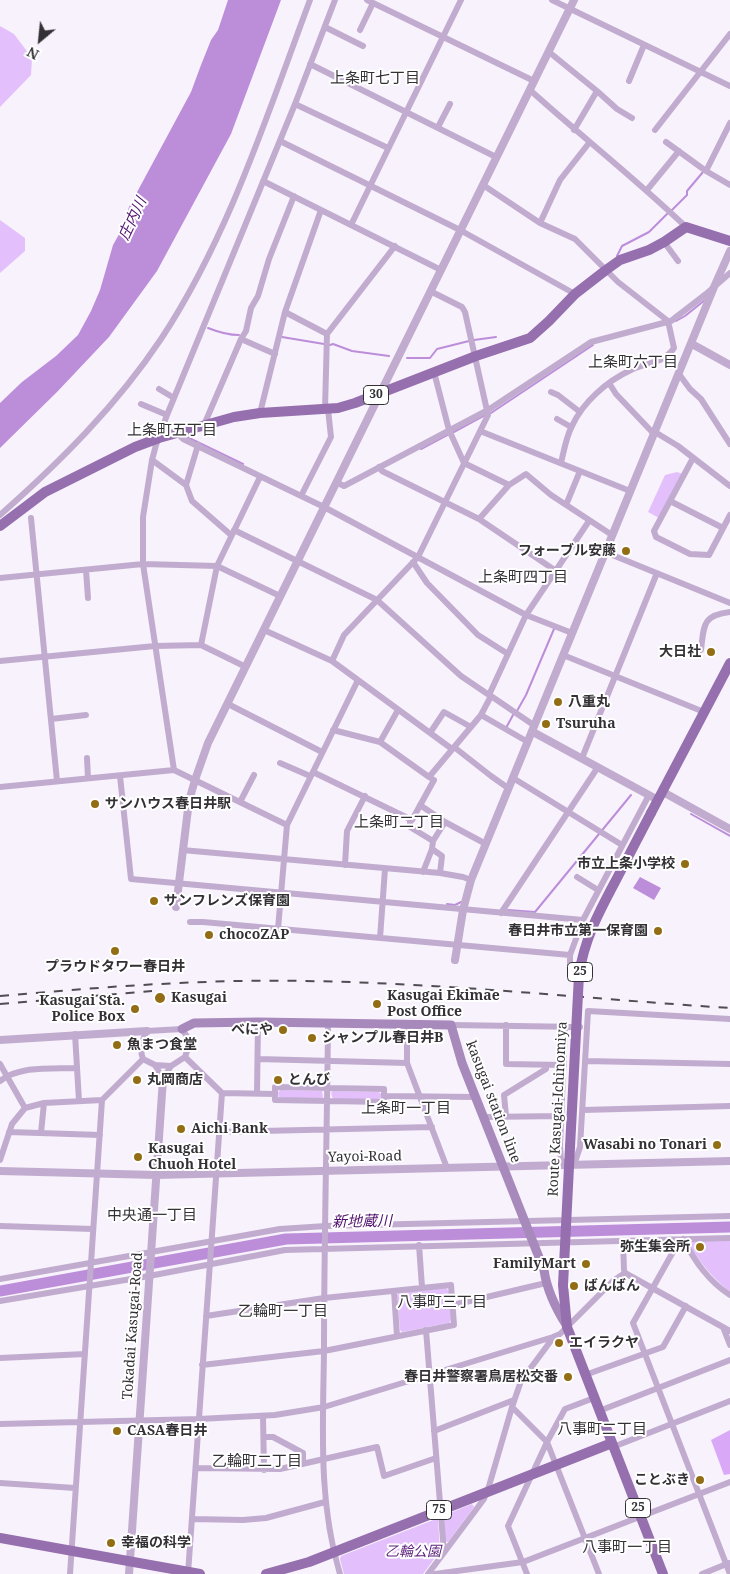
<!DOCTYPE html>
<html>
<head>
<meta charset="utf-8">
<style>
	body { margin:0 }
	#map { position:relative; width:730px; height:1574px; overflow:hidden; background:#f8f2fc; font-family:"Noto Serif",serif }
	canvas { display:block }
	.north { position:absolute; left:15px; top:15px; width:50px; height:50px; -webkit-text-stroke:4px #fff; paint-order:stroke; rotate:208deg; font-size:14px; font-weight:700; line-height:20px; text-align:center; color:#333135 }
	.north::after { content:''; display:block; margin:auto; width:18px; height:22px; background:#333135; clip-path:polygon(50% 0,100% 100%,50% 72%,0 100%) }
</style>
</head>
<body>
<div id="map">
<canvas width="730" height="1574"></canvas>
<div class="north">N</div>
</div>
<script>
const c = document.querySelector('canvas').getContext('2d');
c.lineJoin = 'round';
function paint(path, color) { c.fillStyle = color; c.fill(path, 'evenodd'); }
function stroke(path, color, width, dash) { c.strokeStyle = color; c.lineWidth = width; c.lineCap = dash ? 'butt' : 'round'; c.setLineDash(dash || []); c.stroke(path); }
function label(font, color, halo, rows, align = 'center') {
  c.font = font + ' "Noto Serif","Noto Sans JP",serif'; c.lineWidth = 4; c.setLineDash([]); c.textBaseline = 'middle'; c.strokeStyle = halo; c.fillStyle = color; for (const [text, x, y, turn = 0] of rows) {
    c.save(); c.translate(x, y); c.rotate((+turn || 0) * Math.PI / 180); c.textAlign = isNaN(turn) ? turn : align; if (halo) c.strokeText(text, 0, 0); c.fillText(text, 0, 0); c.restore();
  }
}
const green = new Path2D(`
	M0 26 14 34 32 58 31 75 0 107Z
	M0 220 25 238V251L0 273Z
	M677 472 683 474 659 518 648 512 665 475Z
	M280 1090 322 1091 323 1097 321 1099 279 1098 278 1093Z
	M333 1091 379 1092 381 1094V1098L379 1100 333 1099 331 1093Z
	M690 1241H730V1292C713 1278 700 1263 689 1244Z
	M446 1288 449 1291 451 1320 449 1323 402 1332 400 1330 397 1295 399 1293Z
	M472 1504 474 1507 448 1542 445 1541 444 1517 445 1515Z
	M436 1519 438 1520 440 1551 423 1574H344L340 1559 341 1556Z`);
const forest = new Path2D(`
	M730 1430V1474L724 1475 711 1440Z`);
const water = new Path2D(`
	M228 0H281L231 134 157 271 109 337 57 392 0 448V403L22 382 56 356 78 335 91 311 100 290 113 245 122 229 129 207 191 92 201 65 211 40 218 30Z
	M640 877 661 888 654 900 633 888Z`);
const stream = new Path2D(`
	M672 210 687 195V191L703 172
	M617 256 622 246 649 232 669 212
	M676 321 685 316 705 300
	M208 328C218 332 228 335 239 335
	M282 337 324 344
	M474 340 496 337
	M330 345 333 344 352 351 389 356
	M407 358H430L437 349 469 341
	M491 413 593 345
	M452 433 485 415
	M187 437 243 464
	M421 449 449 434
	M517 711 526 695 554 629
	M506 728 513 715
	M691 814 730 836
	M447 904 455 905 461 902
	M508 910 535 912 631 795`);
const river = new Path2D(`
	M0 1291 286 1239 730 1227`);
const minor = new Path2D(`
	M367 0 534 81
	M552 0 730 86
	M325 27 363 46
	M360 30 373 3
	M549 52 597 91 617 109 632 118
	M310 64 496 157
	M629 81 644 45
	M530 90C581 136 636 179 686 227
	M295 104 388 148
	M438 127 450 104
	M574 130 597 91
	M655 130 730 34
	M280 141 460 230 575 294
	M666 142 706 171 730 185
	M706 171 730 123
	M263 181 441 270
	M483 185 540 223 575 239 618 282 668 321 674 348C663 364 647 362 631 370 607 381 583 402 572 426 566 437 564 451 561 463
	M647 190 679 151
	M540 223 560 180 589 143
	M351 225 461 0
	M664 242 678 261
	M285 312 327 334
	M241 339 275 354
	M434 372 449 430 464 463 509 485
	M679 374 690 389 701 399 730 444
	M609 383 616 394 654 434
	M159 389 174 398
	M551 392 558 395 580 412
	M141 404 167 415
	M325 409 327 334 395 246
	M260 413 285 312 321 210
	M557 419 571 427
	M204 425 241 339 246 331 251 308 258 296 269 259 294 196
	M480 431 630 491
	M655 432 678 446 730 486
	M178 434 183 439 324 507 526 615 572 633
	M198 445 186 485 192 501 231 535
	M693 458 654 531 656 537 690 554 709 555 730 515
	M152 460 186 485
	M379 467 382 471 479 519 556 571
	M336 482 344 486 488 410 591 342 671 321 706 294 730 273
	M301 496 331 437 328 409
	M670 501 723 528
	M566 505 580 471
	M0 515C60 462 117 405 161 339 229 236 267 115 310 0
	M31 518 57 781
	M479 519 509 485 526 474 551 495 612 535
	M234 530 377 600 461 676 489 695
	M605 552 730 603
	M413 562 427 583 478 635 508 654
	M86 570 88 598
	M0 578 143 564 217 566 280 596
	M264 630 332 661 452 749
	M201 645 217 566 260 477
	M701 650C704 626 702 615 730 612
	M563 655 704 712
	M0 661 155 646 201 645 246 667
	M332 661 344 635 418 557 488 415 465 312 462 307 430 291
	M491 696 535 726
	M228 704 322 752
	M481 715 528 742
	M51 719 86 715
	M333 730 380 742 429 777
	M430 733 444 712 471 727
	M380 742 398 710
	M454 747 491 776 508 788
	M87 758 88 778
	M582 758 657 573
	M280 763 310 776
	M174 770 143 564V517L152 460 156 445 167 415 295 104 335 0
	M313 772 412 820 434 780 429 777 481 715 491 696 489 695 526 615 589 521
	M120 776 131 879 583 920
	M513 778 622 845
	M0 787 174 770 287 825
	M240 802 254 775
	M420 805 445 822 486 844
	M410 819V827L433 841
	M432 849 442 856 440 873
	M182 850 440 873 463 877 471 880
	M345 865 347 831 365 796
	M423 872 432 849 433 841 445 822
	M577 877 598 890
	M501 913 598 767
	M190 922H203L570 955
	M278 929 287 825 358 680
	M380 938 385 869
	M570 965V955L583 920 649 795
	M328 1023C327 1133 324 1242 324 1352 323 1427 318 1501 340 1574
	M407 1024V1063L447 1168
	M451 1025 580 1027
	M506 1025V1064L564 1065
	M565 1026 560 1146 561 1160 569 1165 576 1159 580 1147 588 1011 730 1019
	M75 1034 79 1101
	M185 1057 222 1093 275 1094
	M258 1059 407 1063
	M585 1061 730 1064
	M0 1064 25 1108
	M155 1065 163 1079 171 1066 185 1057 187 1051 188 1038 182 1029 147 1031C142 1040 139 1049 143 1059L155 1065 171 1066
	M0 1081C21 1065 52 1069 77 1068
	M257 1093 258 1022
	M384 1096V1089L275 1087V1100L384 1102V1096L475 1097
	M583 1110 730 1106
	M506 1116 504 1095 546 1069V1065
	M484 1117 561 1116
	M9 1132 100 1135
	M219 1132 432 1127
	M41 1133 44 1103
	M0 1160 12 1124 25 1108 44 1103 102 1100
	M0 1226 93 1229
	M623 1241 624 1270 625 1273 730 1331
	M419 1245 422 1287
	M0 1279 280 1229 326 1226 730 1216
	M394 1291 397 1336
	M0 1301 149 1276 285 1250 730 1238
	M453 1305 546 1283
	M723 1327 730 1345
	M426 1330 444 1552
	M0 1358 85 1354
	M202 1365 324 1351 454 1325 451 1285 324 1298 206 1316
	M585 1375 663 1347 686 1306
	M512 1407 547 1442 599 1574
	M599 1411 730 1360
	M263 1416 264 1470
	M0 1424 199 1419 275 1415 324 1407 553 1337 560 1334 613 1281 625 1273
	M434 1431 514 1400
	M264 1437H273L303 1453V1464
	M613 1447 730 1401
	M196 1468 280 1469 377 1447 384 1476 436 1458
	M0 1483 75 1488
	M192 1519 243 1520 266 1518 325 1502
	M70 1574 102 1100 143 1059
	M188 1574 222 1093
	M428 1574 484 1499 489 1486 512 1407 521 1381 553 1338
	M435 1574 523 1562 730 1482
	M527 1574 508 1526 547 1442 565 1409 594 1398
	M702 1574 729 1563
	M730 1574 633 1323 678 1243 683 1239C695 1261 708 1281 730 1295`);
const tertiary = new Path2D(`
	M692 344 730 365
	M533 732 658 800
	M663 792 730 829
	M176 907 189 801 195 780 208 743 574 0
	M455 960 463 910 471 880 714 287 730 251
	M0 1040 147 1031
	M0 1171 156 1175 730 1161
	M129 1574 163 1079`);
const secondary = new Path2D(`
	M182 1029 194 1023 258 1022 451 1025 462 1063 544 1270C547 1291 556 1309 567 1326`);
const primary = new Path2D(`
	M0 526 45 492 135 447 159 438 234 417 260 413 338 408 355 403 476 356 530 338 549 321 575 294 606 270 620 260 649 250 664 242 686 227 730 241
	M651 813 730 663
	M570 1147 563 1285 567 1327 663 1574
	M0 1538 200 1574
	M266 1574 309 1562 612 1443`);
const rail = new Path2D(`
	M0 996C102 987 203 979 305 981 447 983 588 999 730 1008
	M0 1004 152 991`);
const primaryBridge = new Path2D(`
	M570 1147 579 975C584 940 599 912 615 882 627 859 639 836 651 813`);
const markers = [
	[626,551,5,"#926d14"],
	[711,652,5,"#926d14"],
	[558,702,5,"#926d14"],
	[546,724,5,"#926d14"],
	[95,804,5,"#926d14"],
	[685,864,5,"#926d14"],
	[154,901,5,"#926d14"],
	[658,931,5,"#926d14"],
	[209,935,5,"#926d14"],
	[115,951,5,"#926d14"],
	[160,998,6,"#926d14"],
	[377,1004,5,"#926d14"],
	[135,1009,5,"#926d14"],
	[283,1030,5,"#926d14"],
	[312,1038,5,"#926d14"],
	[117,1045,5,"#926d14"],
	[137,1080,5,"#926d14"],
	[278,1080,5,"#926d14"],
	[181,1129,5,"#926d14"],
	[717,1145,5,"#926d14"],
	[138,1157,5,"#926d14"],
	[700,1247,5,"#926d14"],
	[586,1264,5,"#926d14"],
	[574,1286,5,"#926d14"],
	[559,1343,5,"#926d14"],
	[568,1377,5,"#926d14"],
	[117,1431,5,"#926d14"],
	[700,1480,5,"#926d14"],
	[111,1543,5,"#926d14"]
];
const shields = [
	[376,395,25],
	[580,972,25],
	[638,1508,25],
	[439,1510,25]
];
const shieldNames = [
	["30",376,395],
	["25",580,972],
	["25",638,1508],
	["75",439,1510]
];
const poiNames = [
	["フォーブル安藤",616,551,"right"],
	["大日社",701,652,"right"],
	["八重丸",568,702],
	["Tsuruha",556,724],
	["サンハウス春日井駅",105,804],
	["市立上条小学校",675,864,"right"],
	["サンフレンズ保育園",164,901],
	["春日井市立第一保育園",648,931,"right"],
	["chocoZAP",219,935],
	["プラウドタワー春日井",115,967,"center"],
	["Kasugai Ekimae",387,996],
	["Post Office",387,1012],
	["Kasugai",171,998],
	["Kasugai Sta.",125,1001,"right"],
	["Police Box",125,1017,"right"],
	["べにや",273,1030,"right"],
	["シャンプル春日井B",322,1038],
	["魚まつ食堂",127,1045],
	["丸岡商店",147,1080],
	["とんび",288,1080],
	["Aichi Bank",191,1129],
	["Wasabi no Tonari",707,1145,"right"],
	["Kasugai",148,1149],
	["Chuoh Hotel",148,1165],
	["弥生集会所",690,1247,"right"],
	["FamilyMart",576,1264,"right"],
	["ばんばん",584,1286],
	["エイラクヤ",569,1343],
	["春日井警察署鳥居松交番",558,1377,"right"],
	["CASA春日井",127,1431],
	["ことぶき",690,1480,"right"],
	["幸福の科学",121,1543]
];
const streetNames = [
	["kasugai station line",493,1102,69],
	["Route Kasugai-Ichinomiya",558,1109,-87],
	["Yayoi-Road",365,1157,-1],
	["Tokadai Kasugai-Road",133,1326,-86]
];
const parkNames = [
	["乙輪公園",413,1552]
];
const neighbourhoodNames = [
	["上条町七丁目",375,79],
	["上条町六丁目",633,363],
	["上条町五丁目",172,431],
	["上条町四丁目",523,578],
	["上条町二丁目",399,823],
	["上条町一丁目",406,1109],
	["中央通一丁目",152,1216],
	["八事町三丁目",442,1303],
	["乙輪町一丁目",283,1312],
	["八事町二丁目",602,1430],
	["乙輪町二丁目",257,1462],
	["八事町一丁目",627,1548]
];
const waterNames = [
	["庄内川",133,219,-65],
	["新地蔵川",362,1222,-1]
];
paint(green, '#e3c0fb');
paint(forest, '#d9a9f8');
paint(water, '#bc8eda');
stroke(stream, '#bc8eda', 2);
stroke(river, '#bc8eda', 11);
stroke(minor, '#c1accf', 6);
stroke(tertiary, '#c1accf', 8);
stroke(secondary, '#a789bc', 9);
stroke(primary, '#956fae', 10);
stroke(rail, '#504d52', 2, [9, 9]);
stroke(primaryBridge, '#956fae', 10);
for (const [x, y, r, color] of markers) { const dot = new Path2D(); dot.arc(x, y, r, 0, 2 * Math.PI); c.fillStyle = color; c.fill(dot); stroke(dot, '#fff', 2); }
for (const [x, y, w] of shields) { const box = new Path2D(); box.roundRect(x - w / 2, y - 9.5, w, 19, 4); c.fillStyle = '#fff'; c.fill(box); stroke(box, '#333135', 1); }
label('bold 12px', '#333135', null, shieldNames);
label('bold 14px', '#333135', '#fff', poiNames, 'left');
label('14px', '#333135', '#fff', streetNames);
label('italic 14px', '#5c217b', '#fff', parkNames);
label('15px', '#333135', '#fff', neighbourhoodNames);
label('italic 15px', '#50116e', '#fff', waterNames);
</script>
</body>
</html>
